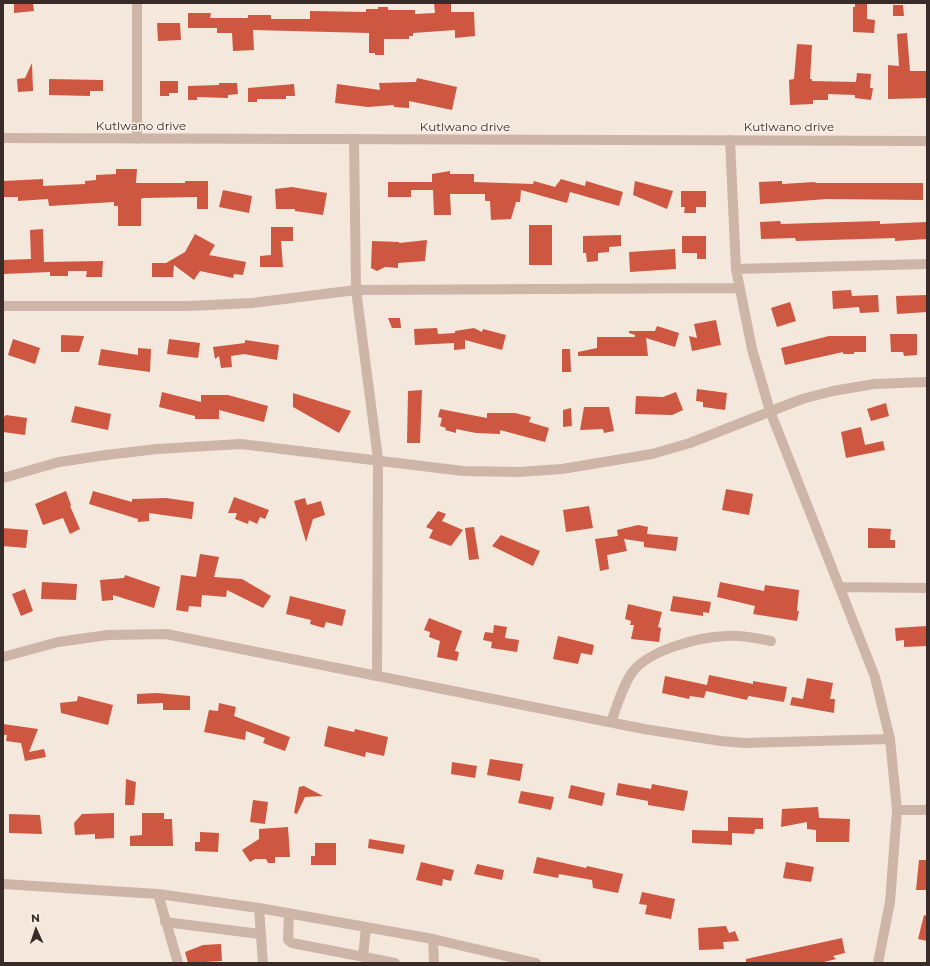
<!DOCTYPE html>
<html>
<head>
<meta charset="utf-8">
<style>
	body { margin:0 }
	#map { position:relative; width:930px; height:966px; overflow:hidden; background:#f4e7dc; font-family:Montserrat,sans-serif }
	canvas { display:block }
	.frame { position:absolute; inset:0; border:4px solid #392c28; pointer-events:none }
	.north { position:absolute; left:16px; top:910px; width:40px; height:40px; -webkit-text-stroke:3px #fbf1e9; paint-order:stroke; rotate:357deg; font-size:11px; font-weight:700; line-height:16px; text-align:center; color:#392c28 }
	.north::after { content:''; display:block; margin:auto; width:14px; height:18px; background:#392c28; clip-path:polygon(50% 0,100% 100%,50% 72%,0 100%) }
</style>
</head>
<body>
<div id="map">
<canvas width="930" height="966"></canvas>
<div class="frame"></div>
<div class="north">N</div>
</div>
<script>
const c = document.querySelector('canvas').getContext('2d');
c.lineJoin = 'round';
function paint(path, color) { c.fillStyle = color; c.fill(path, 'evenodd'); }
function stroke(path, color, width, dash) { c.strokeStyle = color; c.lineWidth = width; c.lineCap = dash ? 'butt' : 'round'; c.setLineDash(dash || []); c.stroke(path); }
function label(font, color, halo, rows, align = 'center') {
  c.font = font + ' Montserrat,sans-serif'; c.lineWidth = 3; c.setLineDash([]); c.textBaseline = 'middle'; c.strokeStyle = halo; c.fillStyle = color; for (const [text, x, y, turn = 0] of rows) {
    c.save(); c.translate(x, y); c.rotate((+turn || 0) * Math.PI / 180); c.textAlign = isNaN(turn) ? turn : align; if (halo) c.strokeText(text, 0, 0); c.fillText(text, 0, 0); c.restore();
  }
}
const building = new Path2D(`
	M14 3H33L34 11 14 13Z
	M434 3H451V12H474L475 36 455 38V30L413 33V36H409V39H384V55H375V53H369V33L253 30 254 50 233 51 232 33H217V28H188V13H211L210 18H248V15H271V19H310V11L366 12V9H378V7H388V10H415V14L435 13Z
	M855 3H867V19L875 20 874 33 853 32V7H855Z
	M893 5H903L904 16H893Z
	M157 23H180L181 40 158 41Z
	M907 33 910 71H927V98L888 99V65L899 66 897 34Z
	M797 44 812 45 810 79H812V81L856 82 857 73 871 74 870 88H873L871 100 855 98V95L828 94V100H813V104L790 105 789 80 794 79Z
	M32 63 33 91 18 92 17 79 25 78Z
	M417 78 457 87 452 110 409 101V108L394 107V105L368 107 335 103 337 84 380 90 379 83 416 82Z
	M49 79 103 80V91H90V96L49 95Z
	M160 81H178V93H169V96H160Z
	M219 83H237L238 94 228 95V98L197 97V100H188V86L219 85Z
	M294 84 295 96H286V99H257V102H248V88Z
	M116 169H137L136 183H185V181H208V209H197V197L143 198 141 199V226H118V206H114V202L49 206 48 199 18 201V197H3V181L43 179V186L85 184V181L96 180V175L116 174Z
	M450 171V174H474V182L533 184 534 181 555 187 561 179 585 186 586 181 623 192 619 206 570 192 567 203 521 190 520 202H516L511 219 491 220 490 201H485V194H450L451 215H434L433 190H411V197H388V182H432V174Z
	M635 181 673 191 667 209 633 195Z
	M782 181V184L815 182 816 183H923V200L827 199 760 204 759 182Z
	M292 187 327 193 323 215 295 211V209H276L275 189Z
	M223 190 252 196 249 213 219 207Z
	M681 191H706V207H696V213H684L685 207H681Z
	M780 221 781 224 880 221V224L927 222V239L895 241V238L796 241 795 238 761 239 760 222Z
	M529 225H552V265H529Z
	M271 227H293V241H281L283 267H260V256L271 255Z
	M43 229 44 262 103 261 102 277H86L87 271H68V276H50V272L3 274V260L31 259 30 230Z
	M195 234 215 245 209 255 246 262 243 275 234 274 233 278 200 271 194 280 174 265 173 277H152V263H166L185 252Z
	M621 235V246L609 247V252L598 253V261L587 262 586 253H583V236Z
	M682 236H706V259H697V253H682Z
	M427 240 425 261 398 263V268L385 267 377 271 371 268 372 241 399 242V243Z
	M675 249 676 269 630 272 629 252Z
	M851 290 852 296 878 295 879 312 860 313 859 307 833 309 832 291Z
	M927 295V312L897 314 896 296Z
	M790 302 796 321 777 327 771 308Z
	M388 318H400L401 328H392Z
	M716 320 721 345 692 351 689 336 697 338 694 324Z
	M657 326 679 333 675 347 646 338 648 356H578V352L597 348V337H635V335L629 333V331H655Z
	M437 328 438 334 455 333V331L474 328 482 332 483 329 506 335 502 350 465 340V349L454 350V343L415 345 414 329Z
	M890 334H917V355L904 356 903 352H891Z
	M61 335 84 336 79 352H61Z
	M829 336H866V352H854V354H843V352L785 365 781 348Z
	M13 339 40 348 35 364 8 355Z
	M169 339 200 343 198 358 167 354Z
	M245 340 279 345 277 360 244 354 231 356 232 367 221 368 219 356 215 359 213 347 245 343Z
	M138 348 151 349 150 372 98 365 101 349 138 355Z
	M562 349H570L571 372H562Z
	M697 389 727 393 725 410 703 407V402L696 401Z
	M422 390 420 443H407L408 391Z
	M162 392 201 402V395H228L268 406 264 422 219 410V419H195V416L159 407Z
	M676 392 683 410 672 415 635 414 636 396 663 397Z
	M293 393 351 411 339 433 293 407Z
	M886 403 889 416 871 421 867 409Z
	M75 406 111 414 108 430 71 422Z
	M584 407H609L614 431 604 433 603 429 580 430Z
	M571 408 572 426 563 427V410Z
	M440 409 487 418V413H515L531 417 529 422 549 428 545 442 500 430V434L476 433 456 429V433L445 430 446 428 440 426 442 418 438 417Z
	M6 415 27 418 25 435 3 432V418Z
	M861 427 865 445 883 441 885 450 846 458 841 432Z
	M726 489 753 494 749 515 722 510Z
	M66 491 71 505 70 506 80 529 70 534 63 518 43 525 35 504Z
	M93 491 132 502V499L166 498 194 502 192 519 149 513V521L138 522V519L89 504Z
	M234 497 269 510 265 519 260 517 257 524 249 520 248 524 235 519 237 513H228Z
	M305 498 307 505 321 501 325 515 313 519 306 542 294 501Z
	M589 506 593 528 566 532 563 510Z
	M438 511 446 514 442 521 463 530 451 546 429 538 433 530 426 527Z
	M638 525 648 527 647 534 678 537 676 551 644 547V542L624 539 627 551 607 555 609 569 600 571 595 539 618 536 617 530Z
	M474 527 479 559 469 560 465 528Z
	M3 528 28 530 26 548 3 546Z
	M868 528 891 529 890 540H895V548H868Z
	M501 535 540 551 533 566 492 546Z
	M200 554 219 557 214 577 242 579 271 596 263 608 227 590 226 597 202 595 201 607 189 606 188 612 176 610 181 575 196 577Z
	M125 575 160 587 154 608 113 595V600L102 601 100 580 124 578Z
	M42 582 77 584 76 600 41 599Z
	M720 582 764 591 765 585 799 590 797 611H799L797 621 753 614 755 606 717 597Z
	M25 589 33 611 21 616 12 594Z
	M290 596 346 610 342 626 326 622 324 628 310 624 311 620 286 614Z
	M673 596 711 602 709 613 703 612V616L670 611Z
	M628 604 662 612 658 627 661 628 659 642 631 639 634 625H630L631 621 625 619Z
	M429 618 462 631 455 651 459 652 457 661 437 657 440 641 429 637 430 632 424 630Z
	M494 625 507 627 505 638 519 640 517 652 491 648 492 642 483 640 485 632 493 633Z
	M927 626V646L904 647V640L896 641 895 628Z
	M558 636 594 645 592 655 581 653 578 664 553 659Z
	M709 675 753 684V681L787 687 784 702 749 696 748 697 747 700 706 691 704 698 690 696 689 699 662 693 665 676 707 685Z
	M807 678 833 683 830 699H835L834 713 790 705 792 697 803 699Z
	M157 693 190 696V710H163V703L137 704V694Z
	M78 696 113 705 108 725 61 713 60 703 77 701Z
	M219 703 236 707 234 716 290 737 285 751 263 743 265 738 246 731 245 740 204 732 209 710 218 711Z
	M3 724 38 729 29 752 44 749 46 757 25 761 21 743 6 741 7 735H3Z
	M328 726 354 732 355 729 388 737 384 756 366 752 365 757 324 746Z
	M490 759 523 764 520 781 487 775Z
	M452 762 477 766 475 778 451 774Z
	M126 779 136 782 134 805H125Z
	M618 783 651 789 652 784 688 791 684 811 648 805V801L616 795Z
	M571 785 605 793 602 806 568 798Z
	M304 786 323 796 305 797 297 814 294 813 299 787Z
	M521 791 554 797 551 810 518 803Z
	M253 800 268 802 265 824 250 822Z
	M818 807 819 818 850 819 849 842H816V830L807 829V822L781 827 782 809Z
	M114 813V838L95 839V834L75 835 74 823 82 814Z
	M142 813H164V819H172L173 846H130V836L142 835Z
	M9 814 40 815 42 834 9 833Z
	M728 817 763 818V829H755L754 834 732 833V845L692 843V830L728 831Z
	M288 827 290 857H275V863H268L266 859H255L250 862 242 850 259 839V829Z
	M200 832 219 833 218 852 195 851V842H200Z
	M369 839 405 845 403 854 368 848Z
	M315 843H336V865H311V856H315Z
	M537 857 586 868 587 866 623 874 618 893 593 888 592 880 559 874 558 878 533 873Z
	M919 860H927V890H916Z
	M421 862 454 870 451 881 443 879 442 886 416 880Z
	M786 862 814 867 811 882 783 878Z
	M477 864 504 870 502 880 474 874Z
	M642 892 675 899 671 919 645 914 647 905 639 904Z
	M924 915 927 916V941L918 939Z
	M726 926 729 933 735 931 739 941 723 942 724 949 699 950 698 928Z
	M842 938 845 953 833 956 836 959 820 963H746V959Z
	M221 944 222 961 188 963 185 952 203 945Z`);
const minor = new Path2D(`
	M3 138 927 141
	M137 139V3
	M354 139 356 290 378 459 377 675
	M730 140 736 269 752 349 770 411 875 677 890 739 897 810 890 902 878 963
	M736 269 927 264
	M3 306H188L252 303 356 290 739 288
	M3 478 59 462 106 455 157 449 241 444 463 471 519 472 562 469 652 454 690 443 802 399 833 391 874 384 927 382
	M841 587 927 588
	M3 657 58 642 108 635 166 634 644 729 721 741 744 743 890 739
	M611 722C617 706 622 688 631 674 647 650 699 637 726 636 741 635 756 638 771 641
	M897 810H927
	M3 884 158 894 259 908 433 939 536 963
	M158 894 178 963
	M259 908 263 963
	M289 913 288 940 292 943 395 963
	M165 922 260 934
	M433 939 434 963
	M363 957 366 927`);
const streetNames = [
	["Kutlwano drive",141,126],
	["Kutlwano drive",465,127],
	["Kutlwano drive",789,127]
];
paint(building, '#cd5741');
stroke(minor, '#cdb5a7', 10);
label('12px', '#392c28', '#fbf1e9', streetNames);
</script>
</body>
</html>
